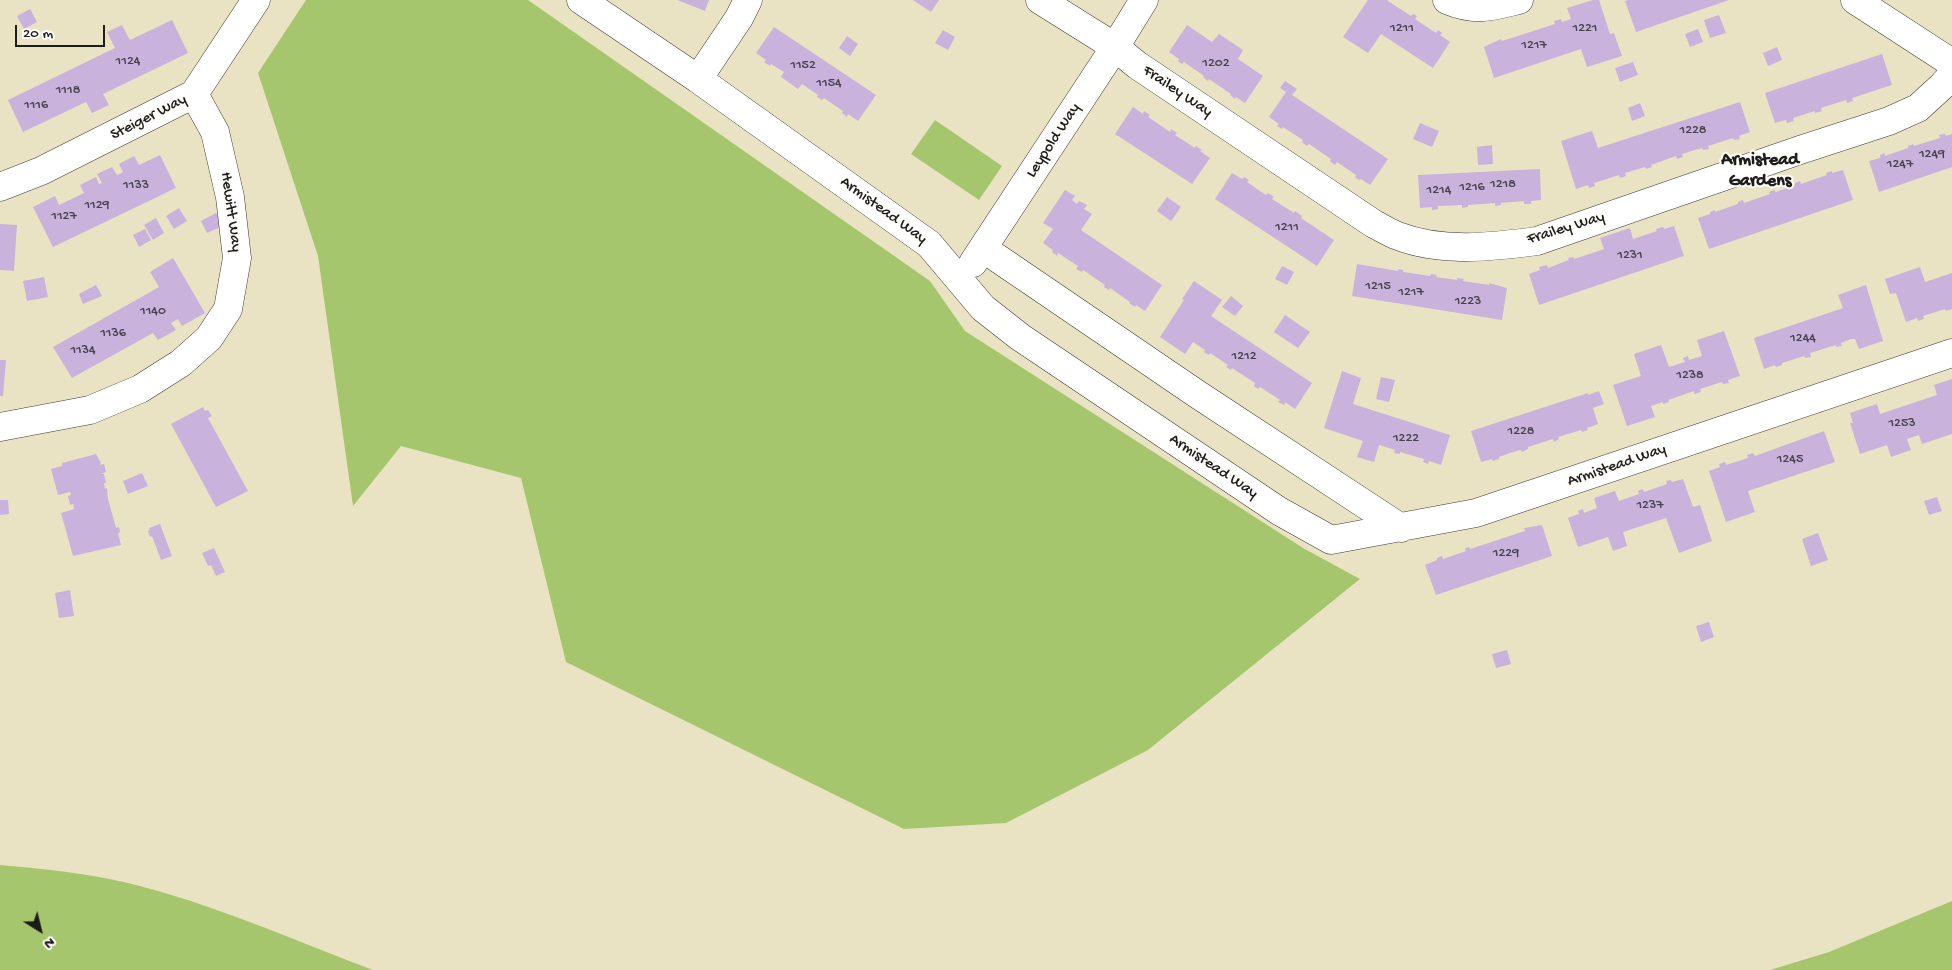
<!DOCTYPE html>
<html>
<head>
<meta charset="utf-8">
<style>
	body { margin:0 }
	#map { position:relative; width:1952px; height:970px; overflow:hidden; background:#eae3c3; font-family:"Gochi Hand",sans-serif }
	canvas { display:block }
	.north { position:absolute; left:15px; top:905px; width:50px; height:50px; -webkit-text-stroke:4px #fdfcf7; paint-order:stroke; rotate:144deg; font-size:14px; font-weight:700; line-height:20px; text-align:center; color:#1c1c1c }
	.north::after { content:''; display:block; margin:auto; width:18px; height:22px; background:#1c1c1c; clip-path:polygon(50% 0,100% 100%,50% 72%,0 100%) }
	.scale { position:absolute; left:15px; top:25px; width:90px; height:22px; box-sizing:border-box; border:2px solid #1c1c1c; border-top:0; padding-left:6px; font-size:15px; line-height:18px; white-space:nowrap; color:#1c1c1c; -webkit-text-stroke:4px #fdfcf7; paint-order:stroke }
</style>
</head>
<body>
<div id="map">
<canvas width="1952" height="970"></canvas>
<div class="north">N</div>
<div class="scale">20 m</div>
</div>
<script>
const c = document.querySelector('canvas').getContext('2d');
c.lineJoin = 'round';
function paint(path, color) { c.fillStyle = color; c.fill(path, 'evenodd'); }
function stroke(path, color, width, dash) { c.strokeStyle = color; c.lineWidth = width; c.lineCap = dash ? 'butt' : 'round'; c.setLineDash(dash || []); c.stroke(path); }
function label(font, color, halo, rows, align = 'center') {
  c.font = font + ' "Gochi Hand",sans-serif'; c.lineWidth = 4; c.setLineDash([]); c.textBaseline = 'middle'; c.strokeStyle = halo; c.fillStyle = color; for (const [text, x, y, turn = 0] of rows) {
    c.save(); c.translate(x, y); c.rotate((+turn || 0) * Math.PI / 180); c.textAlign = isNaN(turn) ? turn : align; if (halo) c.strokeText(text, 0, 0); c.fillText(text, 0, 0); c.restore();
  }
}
const green = new Path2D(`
	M306 0H528L930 281 965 331 1303 548 1360 579 1148 750 1006 823 904 829 566 662 521 478 401 446 353 506 318 256 258 73Z
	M935 120 1002 166 979 200 911 154Z
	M0 865C43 869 86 873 128 883 211 903 293 940 373 970H0Z
	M1952 901V970H1770L1829 952Z`);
const building = new Path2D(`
	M677 0H709L705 11Z
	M913 0H939L931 12Z
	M1368 0H1388V1L1411 16 1413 14 1417 16 1415 19 1436 33 1438 30 1442 33 1440 35 1450 42 1433 68 1381 34 1368 53 1343 37Z
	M1593 0H1599L1610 34 1614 33 1622 56 1587 67 1581 49 1494 78 1484 47 1501 39 1502 41 1555 24 1554 21 1561 19 1562 22 1571 19 1567 8Z
	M1628 0H1729L1636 32 1625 1Z
	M30 9 37 22 24 29 17 16Z
	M1719 15 1726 33 1710 38 1704 20Z
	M172 20 188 53 103 94 109 105 92 113 86 102 23 132 8 100 115 48 107 32 122 25 130 40Z
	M1187 25 1212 42 1219 34 1243 50 1238 59 1263 76 1245 103 1236 97 1235 99 1230 95 1231 94 1209 79 1208 81 1203 77 1204 76 1184 62 1182 64 1178 61 1179 59 1169 52Z
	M774 27 876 95 858 121 848 114 847 117 842 113 843 111 824 98 822 100 817 97 818 95 802 84 798 89 781 77 784 72 771 64 770 66 764 62 766 60 756 53Z
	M1698 29 1703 42 1690 47 1685 34Z
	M943 30 955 37 948 50 935 43Z
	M847 36 858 44 850 56 839 48Z
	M1777 47 1782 60 1768 66 1763 53Z
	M1882 54 1892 85 1852 98 1853 101 1847 103 1846 100 1821 108 1822 111 1815 113V111L1793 118 1794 121 1787 123 1786 120 1775 123 1765 93Z
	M1633 62 1638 75 1620 82 1615 68Z
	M1285 81 1297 89 1292 95 1388 159 1370 185 1361 179 1359 180 1355 177 1356 175 1337 162 1335 165 1330 161 1331 159 1309 144 1307 146 1302 142 1303 140 1283 127 1282 129 1277 126 1279 124 1269 117 1286 92 1280 88Z
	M1740 102 1750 132 1739 136 1740 139 1734 140 1733 138 1708 146 1709 149 1703 150 1702 148 1682 154 1683 157 1677 159 1676 156 1651 165 1652 167 1646 169 1645 167 1625 173 1626 176 1620 178 1619 175 1594 183 1595 186 1589 188 1588 185 1576 189 1561 141 1592 131 1598 148Z
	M1640 103 1645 116 1632 121 1628 108Z
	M1133 107 1143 114 1144 111 1150 115 1148 117 1170 132 1171 129 1177 133 1175 135 1195 148 1196 146 1202 150 1200 151 1210 158 1192 184 1115 134Z
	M1420 123 1439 131 1432 147 1413 139Z
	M1945 134 1946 136 1952 134V167L1879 192 1869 161 1880 158V155L1885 153V156L1908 148V146L1913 144 1914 146 1940 138 1939 135Z
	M1492 145 1493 164 1478 165 1477 147Z
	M160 155 176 188 53 247 33 207 55 196 59 205 84 193 80 185 96 177 99 184 102 183 97 174 112 167 117 175 123 172 119 164 134 156 139 165Z
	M1540 169 1541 200 1531 201V204H1524V201L1501 203V205L1495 206V203L1468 205V207L1462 208V205L1438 206V209L1432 210V207L1420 208 1418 175Z
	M1843 170 1853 200 1709 249 1698 218 1710 214V212L1715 210V212L1738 204V202L1743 200 1744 203 1770 194 1769 192 1774 190 1776 192 1795 185V183L1800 181 1801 184 1827 175 1826 173 1832 171V173Z
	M1232 173 1242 179 1244 177 1249 180 1247 182 1266 195 1268 193 1274 197 1272 199 1294 213 1295 211 1302 216 1301 218 1334 240 1317 266 1215 199Z
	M1065 190 1075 196 1072 200 1077 204 1079 201 1087 205 1084 209 1092 214 1081 230 1162 285 1145 311 1136 305 1135 307 1129 303 1130 302 1110 288 1109 290 1104 287 1105 285 1083 270 1082 272 1076 269 1078 266 1058 253 1057 256 1052 252 1053 250 1043 243 1053 229 1043 223Z
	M1167 197 1181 207 1171 221 1157 211Z
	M179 208 187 221 174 229 166 216Z
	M216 213 223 226 207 233 201 221Z
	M156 218 164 233 153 240 144 225Z
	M0 224 17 225 14 271 0 270Z
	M1674 226 1684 256 1539 305 1529 274 1540 270 1539 267 1547 265 1548 268 1569 260 1568 258 1573 257 1574 259 1604 249 1600 238 1630 228 1633 239 1657 231 1656 229 1663 227 1664 229Z
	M145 229 151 240 139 247 133 235Z
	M173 258 205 313 182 326 178 319 171 323 176 330 158 340 153 333 72 378 53 347 159 287 150 272Z
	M1357 264 1398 271V269L1403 270V272L1430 276 1431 274 1437 275 1436 277 1457 280V278L1464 279 1463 281 1489 285V283L1507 288 1502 320 1352 296Z
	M1282 266 1294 272 1287 285 1275 279Z
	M1920 267 1925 282 1952 273V309L1946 311 1945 309 1923 316 1924 319 1918 321 1917 318 1906 322 1896 293 1890 294 1885 279Z
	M44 277 48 297 27 301 23 281Z
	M1194 281 1222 300 1211 316 1312 383 1295 409 1285 402 1284 405 1278 402 1280 400 1260 387 1258 389 1254 386 1255 383 1232 368 1231 370 1226 367 1228 365 1210 353 1209 355 1204 352 1205 350 1193 342 1185 354 1160 337 1184 300 1182 299Z
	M96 285 102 296 83 304 79 294Z
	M1866 285 1883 341 1859 349 1855 339H1851L1841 343 1842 346 1836 347V345L1810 353 1811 357 1805 358 1804 356 1782 363V365L1776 367 1775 365 1764 369 1754 338 1843 308 1838 295Z
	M1231 296 1243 306 1235 316 1222 307Z
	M1285 315 1310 332 1298 348 1274 332Z
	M1724 331 1740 376 1728 380 1729 383 1723 384 1722 382 1700 389 1701 392 1694 394V391L1668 400 1669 402 1663 404V402L1651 406 1655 417 1627 426 1613 385 1641 376 1634 354 1661 345 1669 367 1685 362 1683 358 1688 356 1689 360 1702 356 1697 340Z
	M0 360H6L3 396H0Z
	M1342 371 1361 378 1353 404 1450 435 1441 465 1429 461 1428 464 1423 462 1424 459 1400 452V454L1394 453 1395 450 1379 445 1374 462 1357 457 1363 441 1324 428Z
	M1381 377 1395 380 1389 402 1376 399Z
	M1952 379V434L1922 444 1919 435 1907 439 1911 450 1891 457 1887 445 1860 454 1850 423H1853L1850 413 1877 404 1880 414 1937 395 1934 385Z
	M1599 391 1604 404 1593 408 1598 424 1587 428 1588 430 1582 432 1581 430 1558 437 1559 439 1554 442 1553 439 1528 447V449L1522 452 1521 450 1510 453 1499 457V459L1493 461 1492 459 1481 462 1471 431 1588 393V395Z
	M203 407 205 411 208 410 212 416 208 418 248 491 216 507 171 424Z
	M1824 431 1835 462 1748 491 1755 512 1726 522 1709 471 1720 467 1719 464 1725 462 1726 465 1748 458 1747 455 1753 453 1755 456Z
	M96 454 101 463 99 465 104 464 106 472 101 474H104L106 483H104L105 489 107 488 108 499 116 528 119 527 120 532 118 533 121 545 73 556 61 513 74 509 73 504 70 505 68 496 71 495 70 492 58 495 51 469 62 466V463Z
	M142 473 148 486 128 494 123 481Z
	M1683 479 1693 507 1700 505 1712 541 1679 553 1666 518 1623 532 1627 546 1613 551 1608 537 1578 547 1568 518 1579 514 1578 511 1583 509 1584 513 1597 508 1594 498 1615 491 1619 501 1639 494 1638 491 1643 489 1644 492 1667 484 1666 481 1671 480 1672 482Z
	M1937 497 1942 511 1929 515 1924 501Z
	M0 500H8L9 514 0 515Z
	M160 524 172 556 161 560 152 536 150 537 148 531 150 530 149 528Z
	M1542 525 1552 556 1436 595 1425 565 1437 560V558L1442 556 1443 559 1466 551 1465 548 1469 547 1470 549 1525 531 1524 528Z
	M1818 533 1828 560 1811 566 1802 539Z
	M214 548 225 572 216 576 211 565 208 566 202 553Z
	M70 590 74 616 59 618 55 593Z
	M1709 622 1714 637 1701 642 1696 626Z
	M1507 650 1511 664 1496 668 1492 654Z`);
const minor = new Path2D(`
	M581 0 698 79 929 244 983 308 1020 337 1279 511 1331 540 1476 513 1952 353
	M1040 0 1115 47 1137 65 1374 224C1382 228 1390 233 1398 236 1442 253 1492 247 1537 241L1800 150 1889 121 1918 108 1942 86 1952 75
	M1447 0C1476 12 1490 7 1519 0
	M1855 0 1952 63
	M698 79 739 18 748 0
	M0 187 41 171 194 94 256 0
	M984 249 1197 394 1401 528
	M973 263 1115 47 1144 0
	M0 427 90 410 140 389 181 363 209 338 228 309 237 258 230 197 215 132 194 94`);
const numberNames = [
	["1211",1402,29],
	["1221",1585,29],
	["1217",1534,46],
	["1124",128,62],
	["1202",1216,64],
	["1152",803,66],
	["1154",829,84],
	["1118",68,91],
	["1116",36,106],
	["1228",1693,131],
	["1249",1932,155],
	["1247",1900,165],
	["1218",1503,185],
	["1133",136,186],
	["1216",1472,188],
	["1214",1439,191],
	["1129",97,206],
	["1127",64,217],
	["1211",1287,228],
	["1231",1630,256],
	["1215",1378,287],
	["1217",1411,293],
	["1223",1468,302],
	["1140",153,312],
	["1136",113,334],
	["1244",1803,339],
	["1134",83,351],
	["1212",1244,357],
	["1238",1690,376],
	["1253",1902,424],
	["1228",1521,432],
	["1222",1406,439],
	["1245",1790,460],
	["1237",1650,506],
	["1229",1506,554]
];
const streetNames = [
	["Frailey Way",1177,92,34],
	["Steiger Way",149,118,-27],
	["Leypold Way",1054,141,-57],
	["Armistead Way",883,211,36],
	["Hewitt Way",230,212,82],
	["Frailey Way",1566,229,-17],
	["Armistead Way",1617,466,-19],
	["Armistead Way",1213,467,34]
];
const neighbourhoodNames = [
	["Armistead",1760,161],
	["Gardens",1760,182]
];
paint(green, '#a6c66e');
paint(building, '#c9b2dc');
stroke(minor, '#3b3a35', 29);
stroke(minor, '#fff', 28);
label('14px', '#47424c', null, numberNames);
label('16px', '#1c1c1c', '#fdfcf7', streetNames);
label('bold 18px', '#1c1c1c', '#fdfcf7', neighbourhoodNames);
</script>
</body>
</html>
